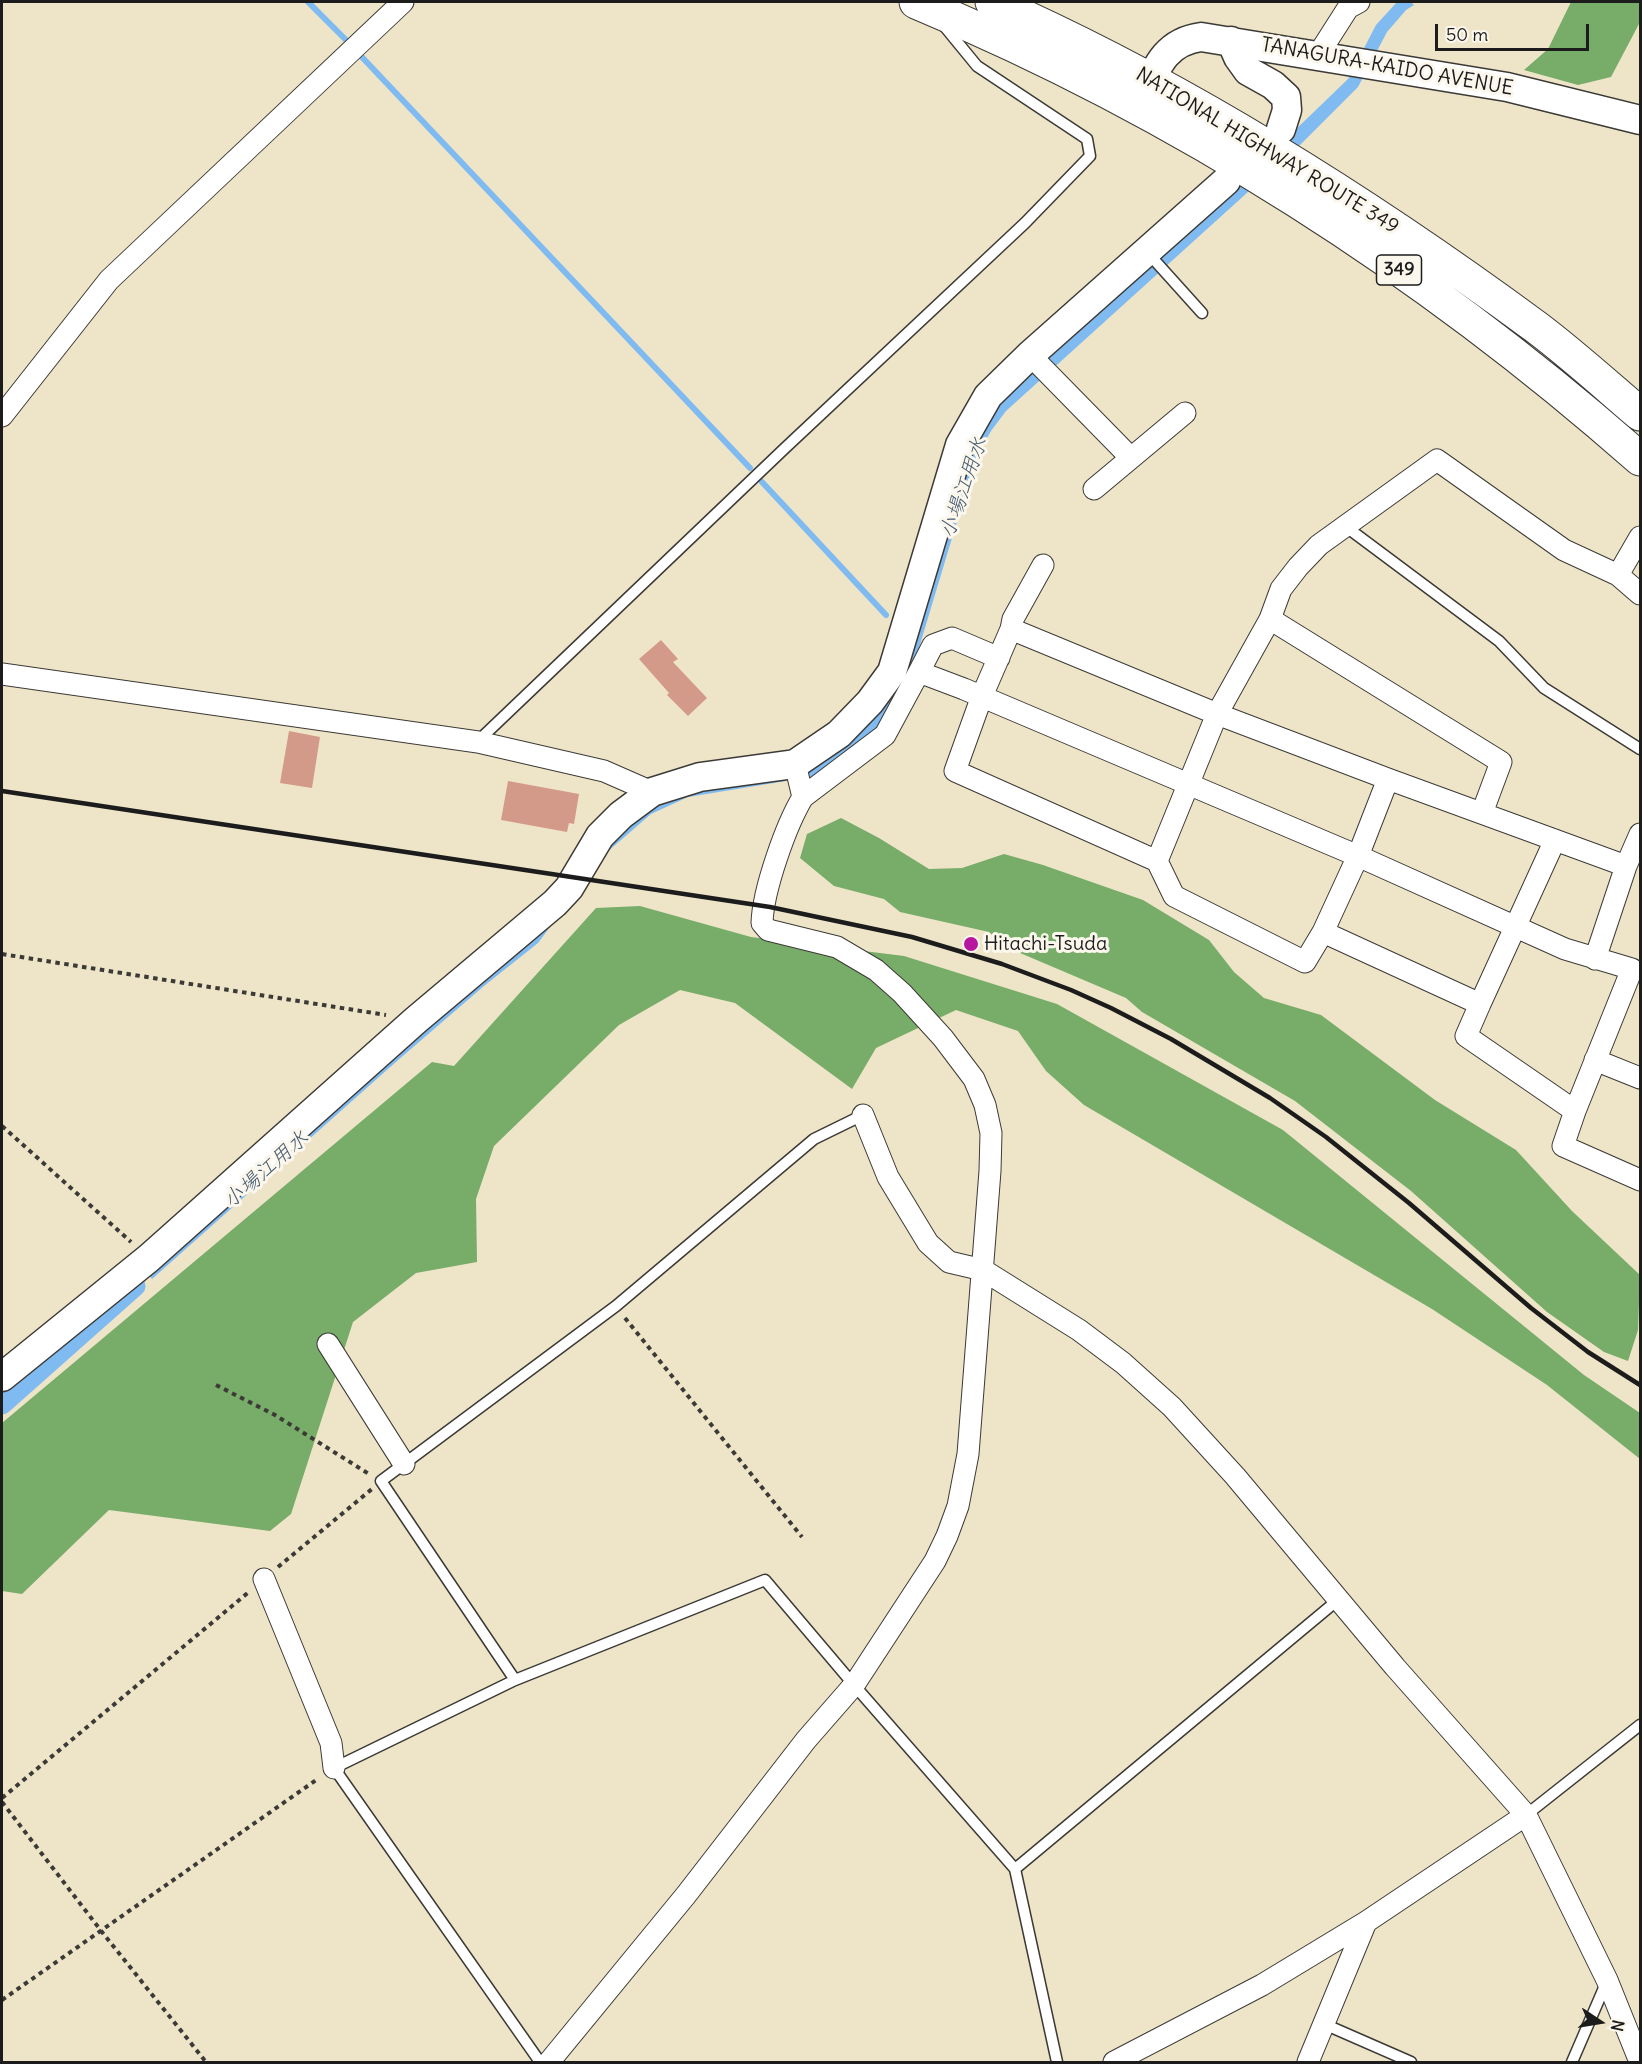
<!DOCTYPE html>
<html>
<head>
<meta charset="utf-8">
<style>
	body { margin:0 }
	#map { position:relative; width:1642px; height:2064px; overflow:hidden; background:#eee5c8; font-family:Delius,sans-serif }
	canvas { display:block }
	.frame { position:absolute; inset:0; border:3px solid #1c1c1c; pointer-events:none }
	.north { position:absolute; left:1570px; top:1992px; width:60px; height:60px; -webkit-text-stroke:4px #fbf7ec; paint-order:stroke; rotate:102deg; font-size:16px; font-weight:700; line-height:24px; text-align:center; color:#1c1c1c }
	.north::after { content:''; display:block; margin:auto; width:21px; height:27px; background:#1c1c1c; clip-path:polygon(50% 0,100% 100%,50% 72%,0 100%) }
	.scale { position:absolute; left:1435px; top:24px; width:154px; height:27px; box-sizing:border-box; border:3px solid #1c1c1c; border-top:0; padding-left:8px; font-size:18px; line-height:21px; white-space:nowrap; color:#1c1c1c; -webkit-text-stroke:4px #fbf7ec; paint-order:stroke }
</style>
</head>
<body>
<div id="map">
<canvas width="1642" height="2064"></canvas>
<div class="frame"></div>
<div class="north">N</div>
<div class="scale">50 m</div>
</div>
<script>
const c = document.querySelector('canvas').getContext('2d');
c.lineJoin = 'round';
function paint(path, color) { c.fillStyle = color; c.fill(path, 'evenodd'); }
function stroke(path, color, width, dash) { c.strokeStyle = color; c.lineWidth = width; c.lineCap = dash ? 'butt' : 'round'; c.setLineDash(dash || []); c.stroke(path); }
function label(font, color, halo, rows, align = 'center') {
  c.font = font + ' Delius,"Klee One",sans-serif'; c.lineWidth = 6; c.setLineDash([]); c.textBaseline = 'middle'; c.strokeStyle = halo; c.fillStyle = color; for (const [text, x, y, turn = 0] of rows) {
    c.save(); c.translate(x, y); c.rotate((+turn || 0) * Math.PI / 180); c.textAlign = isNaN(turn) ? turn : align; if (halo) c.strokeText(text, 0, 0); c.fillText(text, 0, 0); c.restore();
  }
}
const forest = new Path2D(`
	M1571 2H1640V22L1611 77 1578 85 1524 70 1548 49Z
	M841 818 879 838 929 869 962 868 1004 854 1043 865 1143 900 1209 940 1234 972 1264 998 1321 1015 1435 1100 1516 1150 1572 1211 1640 1275 1638 1330 1628 1361 1604 1352 1547 1312 1411 1191 1295 1101 1142 1012 1126 998 1006 947 989 932 900 912 884 899 834 886 800 858 807 834Z
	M640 906 751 937 904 956 1057 1004 1283 1130 1584 1375 1640 1413V1459L1547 1385 1432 1309 1084 1105 1046 1071 1018 1031 956 1010 876 1048 852 1089 735 1003 680 990 619 1025 494 1146 476 1199 477 1262 416 1273 353 1322 291 1514 270 1531 109 1510 22 1594 2 1591V1423L432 1062 454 1066 596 908Z`);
const water = new Path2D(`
	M1397 2H1411L1414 5 1406 10 1387 32 1358 87 1301 144 1006 411 991 431 977 455 909 681 899 677 966 451 997 401 1292 133 1348 79 1376 25Z
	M786 770V781L688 797 651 814 606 853 538 943 484 986 397 1061 152 1279 145 1270 601 844 647 804Z`);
const stream = new Path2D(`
	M308 2 347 41
	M360 55 750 468
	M762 482 886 615`);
const canal = new Path2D(`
	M807 774C816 771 825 769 834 765 857 753 882 723 894 700
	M2 1404 135 1286`);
const building = new Path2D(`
	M661 640 678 659 673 662 707 698 688 716 667 695 669 693 639 659Z
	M289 731 320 737 312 788 280 783Z
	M508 781 579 794 574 824 569 823 567 832 501 820Z`);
const path = new Path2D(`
	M2 954 386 1015
	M2 1126 131 1242
	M625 1318 802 1537
	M216 1385 275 1415 369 1474
	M278 1567 372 1489
	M2 1798 250 1591
	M2 1802 102 1932 206 2062
	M2 2000 319 1778`);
const lane = new Path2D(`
	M1148 253 1202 313
	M1345 526 1499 641 1544 688 1640 749
	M478 741 784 449 1025 223 1090 156 1087 139 977 66 945 27
	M515 1680 381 1481 616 1306 814 1139 863 1115
	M1526 1815 1640 1725
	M1015 1869 1339 1599
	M1324 2024 1411 2062
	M540 2062 334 1768 515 1680 765 1580 854 1685 1015 1869 1057 2062
	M1572 2062 1607 1981`);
const street = new Path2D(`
	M1318 55 1348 8 1359 2
	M1030 355 1131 458
	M2 416 109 280 403 2
	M1094 489 1185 413
	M1618 575 1640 537
	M1270 619 1501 762 1482 813
	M1011 629 1013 619 1043 565
	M919 672 933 645 952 638 999 658
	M2 674 478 742 604 771 652 792
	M1388 779 1358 856 1323 932 1480 1004 1466 1036 1575 1111
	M803 797 885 735 919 672 964 689 1358 856 1565 949 1632 969 1575 1111 1563 1146 1640 1180
	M1157 861 1174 896 1305 962 1323 932
	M1626 866 1388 779 1217 714 1011 629 982 696 955 771 1157 861 1217 714 1270 619 1281 589 1298 567 1319 545 1437 460 1564 550 1618 575 1640 594
	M1595 959 1626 866 1640 834
	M1480 1004 1555 840
	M1595 1060 1640 1078
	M863 1115 888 1177 928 1243 949 1262 983 1270 1079 1330 1123 1363 1172 1407 1235 1476 1395 1667 1526 1815 1607 1980 1640 2062
	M328 1344 404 1464
	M264 1579 331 1743 334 1768
	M549 2062 686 1895 806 1740 854 1685 935 1561 947 1536 958 1506 968 1454 990 1171 991 1133 985 1105 974 1079 943 1038 902 993 876 970 837 947 768 930 762 923C763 890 786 825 803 797L795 764
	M1114 2062 1262 1985 1366 1922 1526 1815
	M1308 2062 1366 1922`);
const secondary = new Path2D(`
	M1231 41 1238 57 1248 71 1273 85 1286 97 1287 110 1281 129
	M1142 99C1156 69 1164 42 1201 37L1507 87 1640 120
	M2 1377 149 1258 416 1020 555 903 569 888 600 836 621 815 652 792 700 777 795 764 839 734 870 702 892 672 960 445 988 396 1030 355 1226 181`);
const highway = new Path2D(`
	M916 2C1180 112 1426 270 1640 459
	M992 2C1185 87 1366 202 1536 327 1572 354 1606 385 1640 414`);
const rail = new Path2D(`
	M2 791 770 907 912 937 1002 964 1071 990 1111 1008 1171 1039 1270 1098 1326 1137 1409 1203 1531 1308 1588 1352 1640 1385`);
const markers = [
	[971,944,8,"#b5179e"]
];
const shields = [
	[1399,270,45]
];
const shieldNames = [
	["349",1399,270]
];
const streetNames = [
	["TANAGURA-KAIDO AVENUE",1387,67,10],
	["NATIONAL HIGHWAY ROUTE 349",1267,151,31]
];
const poiNames = [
	["Hitachi-Tsuda",984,944]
];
const waterNames = [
	["小場江用水",964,488,-71],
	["小場江用水",266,1170,-41]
];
paint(forest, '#77ac69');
paint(water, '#7fbaf1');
stroke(stream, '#7fbaf1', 6);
stroke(canal, '#7fbaf1', 21);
paint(building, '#d39a8a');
stroke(lane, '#3c3a36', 13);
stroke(street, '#3c3a36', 23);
stroke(secondary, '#3c3a36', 31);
stroke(highway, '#3c3a36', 35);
stroke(path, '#3c3a36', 4, [4.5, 4.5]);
stroke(lane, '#fff', 10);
stroke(street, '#fff', 21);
stroke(secondary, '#fff', 28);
stroke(highway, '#fff', 33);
stroke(rail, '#1c1c1c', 4.5);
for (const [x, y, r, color] of markers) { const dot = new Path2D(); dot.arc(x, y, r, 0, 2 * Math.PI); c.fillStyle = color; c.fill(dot); stroke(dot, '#fbf7ec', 2); }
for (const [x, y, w] of shields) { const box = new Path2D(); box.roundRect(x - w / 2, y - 15, w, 30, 4.5); c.fillStyle = '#fbf7ec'; c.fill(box); stroke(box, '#1c1c1c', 1.5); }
label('bold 18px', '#1c1c1c', null, shieldNames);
label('20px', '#1c1c1c', '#fbf7ec', streetNames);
label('20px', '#1c1c1c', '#fbf7ec', poiNames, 'left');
label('italic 21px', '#445b71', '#fbf7ec', waterNames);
</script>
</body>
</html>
